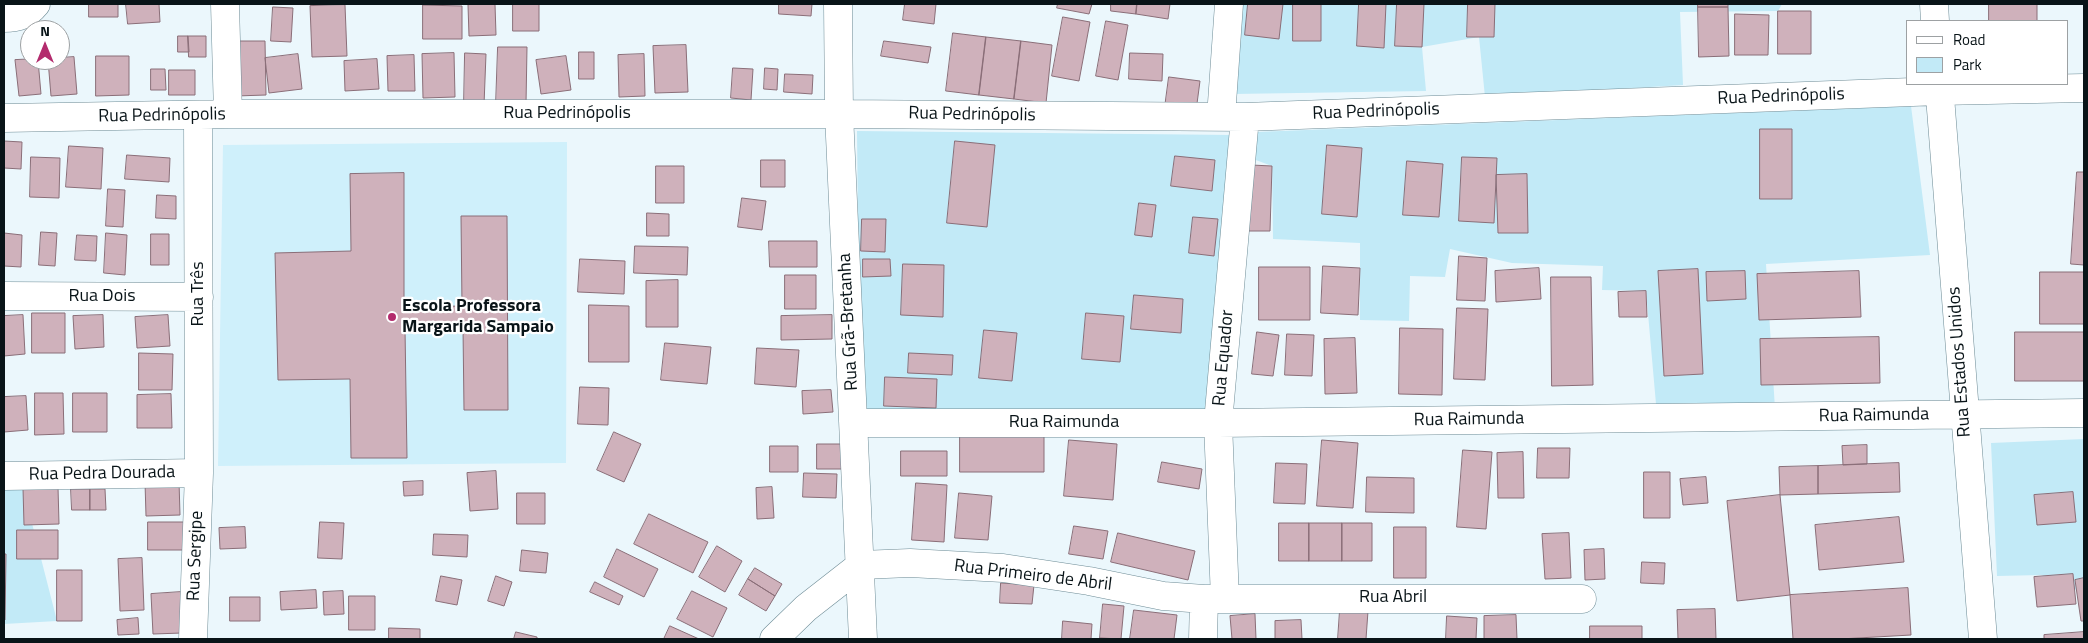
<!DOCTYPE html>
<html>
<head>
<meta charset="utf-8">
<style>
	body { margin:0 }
	#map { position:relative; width:2088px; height:643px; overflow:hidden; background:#ebf7fc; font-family:"Titillium Web",sans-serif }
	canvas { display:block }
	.frame { position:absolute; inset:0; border:5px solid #091418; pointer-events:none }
	.legend { position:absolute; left:1906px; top:20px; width:162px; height:65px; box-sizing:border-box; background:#fff; border:1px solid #9da1a3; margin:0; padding:6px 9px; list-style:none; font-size:15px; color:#091418 }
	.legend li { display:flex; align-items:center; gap:10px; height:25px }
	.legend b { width:25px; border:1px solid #9da1a3 }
	.north { position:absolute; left:20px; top:20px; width:50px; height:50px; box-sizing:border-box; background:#fff; border:1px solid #9da1a3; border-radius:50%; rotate:0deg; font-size:14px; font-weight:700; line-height:20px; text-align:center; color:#091418 }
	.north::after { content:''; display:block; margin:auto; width:18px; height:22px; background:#b32b6d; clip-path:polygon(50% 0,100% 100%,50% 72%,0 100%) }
</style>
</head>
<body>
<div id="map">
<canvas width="2088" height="643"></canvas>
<div class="frame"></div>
<ul class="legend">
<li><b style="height:6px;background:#fff"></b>Road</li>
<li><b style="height:14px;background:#c2eaf7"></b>Park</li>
</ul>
<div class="north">N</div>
</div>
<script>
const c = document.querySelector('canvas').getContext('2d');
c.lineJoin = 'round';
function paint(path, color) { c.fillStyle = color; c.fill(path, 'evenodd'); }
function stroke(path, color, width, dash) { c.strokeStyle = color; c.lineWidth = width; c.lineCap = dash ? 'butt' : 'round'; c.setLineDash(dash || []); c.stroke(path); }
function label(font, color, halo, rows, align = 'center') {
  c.font = font + ' "Titillium Web",sans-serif'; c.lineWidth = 4.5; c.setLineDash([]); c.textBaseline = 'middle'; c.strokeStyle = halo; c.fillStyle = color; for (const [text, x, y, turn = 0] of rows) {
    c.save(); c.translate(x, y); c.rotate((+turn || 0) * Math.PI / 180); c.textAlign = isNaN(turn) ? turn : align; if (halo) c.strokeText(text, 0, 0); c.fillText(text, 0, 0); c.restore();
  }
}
const built = new Path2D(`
	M567 142 566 463 218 466 223 145Z`);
const green = new Path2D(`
	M1243 4H1782L1778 11 1680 12 1683 85 1485 97 1479 37 1422 47 1426 91 1233 94Z
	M1911 106 1930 255 1766 264 1775 409 1656 404 1646 291 1602 290 1603 266 1512 263 1450 249 1445 277 1410 276 1409 321 1360 320V243L1273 239 1272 166 1253 159 1256 132Z
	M857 131 1232 135 1207 410 860 412Z
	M2084 439V593L2041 575 1997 576 1991 443Z
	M4 488H23L57 621 4 624Z`);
const building = new Path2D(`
	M89 4H118V17H89Z
	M126 4H159L160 22 128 24Z
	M495 4 496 35 469 36 468 5Z
	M513 4H539V31H513Z
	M779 4H812L811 16 779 14Z
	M905 4H936L934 24 903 20Z
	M1058 4H1092L1089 14 1057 8Z
	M1111 4H1137L1136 14 1111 11Z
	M1137 4H1170L1168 19 1136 14Z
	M1248 4H1283L1279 39 1245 35Z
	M1293 4H1321V41H1293Z
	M1359 4H1386L1384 48 1357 46Z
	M1397 4H1424L1422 47 1395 46Z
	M1468 4H1495L1494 37H1467Z
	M1698 4H1728V7H1698Z
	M1989 4H2037V21H1989Z
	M345 5 347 56 312 57 310 6Z
	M423 5 462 6V39H423Z
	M273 7 293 8 291 42 271 41Z
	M1698 7H1728L1729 56 1699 57Z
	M1778 11H1811V54H1778Z
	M1735 14 1769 15 1768 55H1735Z
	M1063 17 1090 22 1079 81 1052 76Z
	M1106 21 1128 25 1118 80 1096 76Z
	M953 33 986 37 979 95 946 91Z
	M178 36H188L189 52H178Z
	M188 36H206V57H189Z
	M986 37 1021 41 1014 99 979 95Z
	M235 41H265L266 95 236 96Z
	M884 41 931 47 928 63 881 56Z
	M1021 41 1052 45 1046 103 1014 99Z
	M686 45 688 92 655 93 653 46Z
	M498 47H527L526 104H496Z
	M579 52H594V79H579Z
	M454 53 455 97 423 98 422 54Z
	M465 53 486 54 484 105 464 104Z
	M1130 53 1163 54 1162 81 1129 79Z
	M298 54 302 89 269 93 265 58Z
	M644 54 645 96 619 97 618 55Z
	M414 55 415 91H388L387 56Z
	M96 56H129V95L96 96Z
	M566 56 571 90 541 94 536 60Z
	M74 57 77 94 51 96 48 60H60V58Z
	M30 59 38 60 41 94 19 96 15 60Z
	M377 59 379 89 345 91 344 61Z
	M733 68 753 69 751 100 731 98Z
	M765 68 778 69 777 90 764 89Z
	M151 69H165L166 90H151Z
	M169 70H195V95H169Z
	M785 74 813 75 812 94 784 92Z
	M1169 77 1200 81 1196 111 1165 107Z
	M1760 129H1792V199H1760Z
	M4 141 22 142 21 169 4 168Z
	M955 141 995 145 987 227 947 223Z
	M1327 145 1362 148 1357 217 1322 214Z
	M69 146 103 148 101 189 66 187Z
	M127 155 170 158 169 182 125 179Z
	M1175 156 1215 160 1212 191 1171 186Z
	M31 157 60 158 59 198 30 197Z
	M1462 157 1497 158 1494 223 1459 221Z
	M761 160H785V187H761Z
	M1407 161 1443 164 1439 217 1403 215Z
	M1251 165 1272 166 1270 231H1249Z
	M656 166H684V203H656Z
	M2077 172H2084V265L2071 264Z
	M404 173V307L462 306 461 216H507L508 410H464L463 328 405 329 407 458H351L350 379 278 380 275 253 351 251 350 174Z
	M1527 174 1528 233H1498L1496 175Z
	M108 189 125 190 123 227 106 226Z
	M157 195 176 196V219L156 218Z
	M742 198 766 201 762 230 738 227Z
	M1139 203 1156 205 1152 237 1135 235Z
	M647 213 669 214V236H647Z
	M1193 217 1218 219 1214 256 1189 253Z
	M862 219H886L885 252 861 251Z
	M41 232 57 233 55 266 39 265Z
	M4 233 22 235 21 267 4 266Z
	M106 233 127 235 125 275 104 273Z
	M151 234H169V265H151Z
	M77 235 97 236 96 261 75 260Z
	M769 241H817V267H770Z
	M635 246 688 247 687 275 634 273Z
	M1459 256 1487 258 1485 301 1457 300Z
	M580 259 625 261 624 294 578 292Z
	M863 259H890L891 276 863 277Z
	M903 264 944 265 943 317 901 315Z
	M1323 266 1360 268 1358 315 1321 313Z
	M1259 267H1310V320H1259Z
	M1539 268 1541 299 1496 302 1495 271Z
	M1698 269 1703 374 1664 376 1658 271Z
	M1745 271 1746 299 1707 301 1706 272Z
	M1859 271 1861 317 1759 320 1757 274Z
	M2040 272H2084V324H2040Z
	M785 275H816V309H785Z
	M1551 277H1591L1593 385 1552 386Z
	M678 280V327H646V281Z
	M1646 291 1647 317H1619L1618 292Z
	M1134 295 1183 299 1181 333 1131 329Z
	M589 305 629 306V362H589Z
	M1457 308 1488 309 1485 380 1454 379Z
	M32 313H65V353H32Z
	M1086 313 1124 316 1120 362 1082 359Z
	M23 315 25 354 4 356V316Z
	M103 315 104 347 75 349 73 316Z
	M168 315 170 346 137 348 135 317Z
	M832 315V339L781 340V316Z
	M1400 328 1443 329 1442 395 1399 394Z
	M984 330 1017 333 1012 381 979 378Z
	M1257 332 1279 335 1273 376 1252 374Z
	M2015 332H2084V381H2015Z
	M1287 334 1314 335 1312 376 1285 375Z
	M1879 337 1880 383 1761 385 1760 339Z
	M1355 338 1357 393 1325 394 1324 339Z
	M665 343 711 347 707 384 661 380Z
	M757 348 799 350 796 387 755 384Z
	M139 353 173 354 172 390H139Z
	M909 353 953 355 952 375 908 373Z
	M885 377 937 379 936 408 884 406Z
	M580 387 609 388 608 425 578 424Z
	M831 390 833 412 803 414 802 391Z
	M35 393H63L64 434 35 435Z
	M73 393H107V432H73Z
	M171 394 172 428H137V395Z
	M26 396 28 430 4 432V397Z
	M614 432 641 444 624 482 597 470Z
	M960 434H1044V472H960Z
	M1069 440 1117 444 1113 500 1064 496Z
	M1322 440 1358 443 1353 508 1317 506Z
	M817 444H843V469H817Z
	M1867 445V464L1843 465 1842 446Z
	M770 446H798V472H770Z
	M1538 448H1570L1569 478H1537Z
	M1463 450 1492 452 1486 529 1457 527Z
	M901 451H947V476H901Z
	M1523 452 1524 498H1498L1497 453Z
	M1162 462 1202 469 1199 489 1158 482Z
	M1276 463 1307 464 1305 504 1274 503Z
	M1899 463 1900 492 1818 494V466Z
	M1818 466V494L1780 495 1779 467Z
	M496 471 498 509 470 511 467 473Z
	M1644 472H1670V518H1644Z
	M804 473 837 474 836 498 803 497Z
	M1367 477 1414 478V513L1366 512Z
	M1706 477 1708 503 1683 505 1680 479Z
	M179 481 180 515 146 516 145 482Z
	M423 481V495L404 496 403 482Z
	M916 483 947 485 944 542 912 540Z
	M58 487 59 524 24 525 23 488Z
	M772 487 774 518 757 519 756 488Z
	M71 489H90V510H72Z
	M90 489H105L106 510H90Z
	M2073 492 2076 522 2037 525 2034 495Z
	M517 493H545V524H517Z
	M959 493 992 496 988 540 955 538Z
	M1780 495 1790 595 1737 601 1727 501Z
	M649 514 708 542 693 573 634 544Z
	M1899 517 1904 562 1819 570 1815 525Z
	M148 522H184V550H148Z
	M320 522 344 523 342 559 318 558Z
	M1279 523H1309V561H1279Z
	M1309 523H1342V561H1309Z
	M1342 523H1372V561H1342Z
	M1074 526 1108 531 1103 559 1069 554Z
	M245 527 246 548 220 549 219 528Z
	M1394 527H1426V578H1394Z
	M17 530H58V559H17Z
	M1118 533 1195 551 1188 580 1111 562Z
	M1569 533 1571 578 1545 579 1542 534Z
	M434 534 468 535 467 557 433 555Z
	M717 546 742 561 725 592 699 577Z
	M617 549 658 569 644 597 604 577Z
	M1604 549 1605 579 1585 580 1584 550Z
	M522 550 548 553 546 573 520 571Z
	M4 554H6L5 620H4Z
	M142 558 144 610 120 611 118 559Z
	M1642 562 1665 563 1664 584 1641 583Z
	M755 568 782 584 775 596 748 579Z
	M57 570H82V621H57Z
	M2073 574 2076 604 2037 607 2034 577Z
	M441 576 462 580 457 605 436 601Z
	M496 576 512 582 504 606 488 601Z
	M2084 578V621H2081L2075 580Z
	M748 579 775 596 766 611 739 595Z
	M595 582 623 596 619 605 590 592Z
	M1001 583 1034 585 1032 604 1000 603Z
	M1908 588 1911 635 1840 639H1793L1790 595Z
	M316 590 317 608 281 610 280 592Z
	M343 591 344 614 324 615 323 592Z
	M692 591 727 608 713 637 677 619Z
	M181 592 182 633 153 634 151 594Z
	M349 596H375V630H349Z
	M230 597H260V621H230Z
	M1103 604 1124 606 1121 639 1100 638Z
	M1715 609 1716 639H1678L1677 610Z
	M1134 610 1177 615 1174 639H1130Z
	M1340 610 1368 611 1366 639H1338Z
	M1255 614 1256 639H1232L1230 616Z
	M1516 615 1517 639H1484V616Z
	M1447 616 1477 618 1476 639H1446Z
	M138 618 139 634 118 635 117 620Z
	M1301 620 1302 639H1275V621Z
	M1063 621 1092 624 1091 639H1062Z
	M670 626 699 639H664Z
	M1590 626H1642V639H1590Z
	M389 628 420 629V639H389Z
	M516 632 537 637V639H514Z
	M2084 632V639H2044V635Z`);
const minor = new Path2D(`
	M225 4 228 114
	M838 4 839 114 863 639
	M1934 4 1935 21
	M4 18C18 18 27 15 36 4
	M1939 84 1983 639
	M1221 117 1229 4
	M4 118 228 114H839L1245 117 1939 91 2084 88
	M4 296 199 297
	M854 423H1218L2084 413
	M4 476 199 473
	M1225 599 1218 423 1245 117
	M193 639 199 473 198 115
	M774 639 806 608 861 565 910 563 1003 568 1089 581 1163 596 1204 599H1582
	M1203 639 1204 599`);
const markers = [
	[392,317,5,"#b32b6d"]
];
const streetNames = [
	["Rua Pedrinópolis",1781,97,-2],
	["Rua Pedrinópolis",1376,112,-2],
	["Rua Pedrinópolis",567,114],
	["Rua Pedrinópolis",972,115,1],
	["Rua Pedrinópolis",162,116,-1],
	["Rua Três",199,294,-90],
	["Rua Dois",102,297],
	["Rua Grã-Bretanha",849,322,-93],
	["Rua Equador",1224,358,-85],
	["Rua Estados Unidos",1960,362,-94],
	["Rua Raimunda",1874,416,-1],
	["Rua Raimunda",1469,420,-1],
	["Rua Raimunda",1064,423],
	["Rua Pedra Dourada",102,474,-1],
	["Rua Sergipe",196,556,-88],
	["Rua Primeiro de Abril",1033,576,7],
	["Rua Abril",1393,598]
];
const poiNames = [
	["Escola Professora",402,307],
	["Margarida Sampaio",402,328]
];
paint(built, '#cff0fb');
paint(green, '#c2eaf7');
paint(building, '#cfb1bb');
stroke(building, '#8a6e78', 1);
stroke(minor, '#6e8c96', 29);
stroke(minor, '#fff', 28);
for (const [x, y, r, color] of markers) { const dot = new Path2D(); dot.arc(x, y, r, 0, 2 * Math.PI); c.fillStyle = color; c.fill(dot); stroke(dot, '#fff', 2); }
label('18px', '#091418', '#fff', streetNames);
label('bold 18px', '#091418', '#fff', poiNames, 'left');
</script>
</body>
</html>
